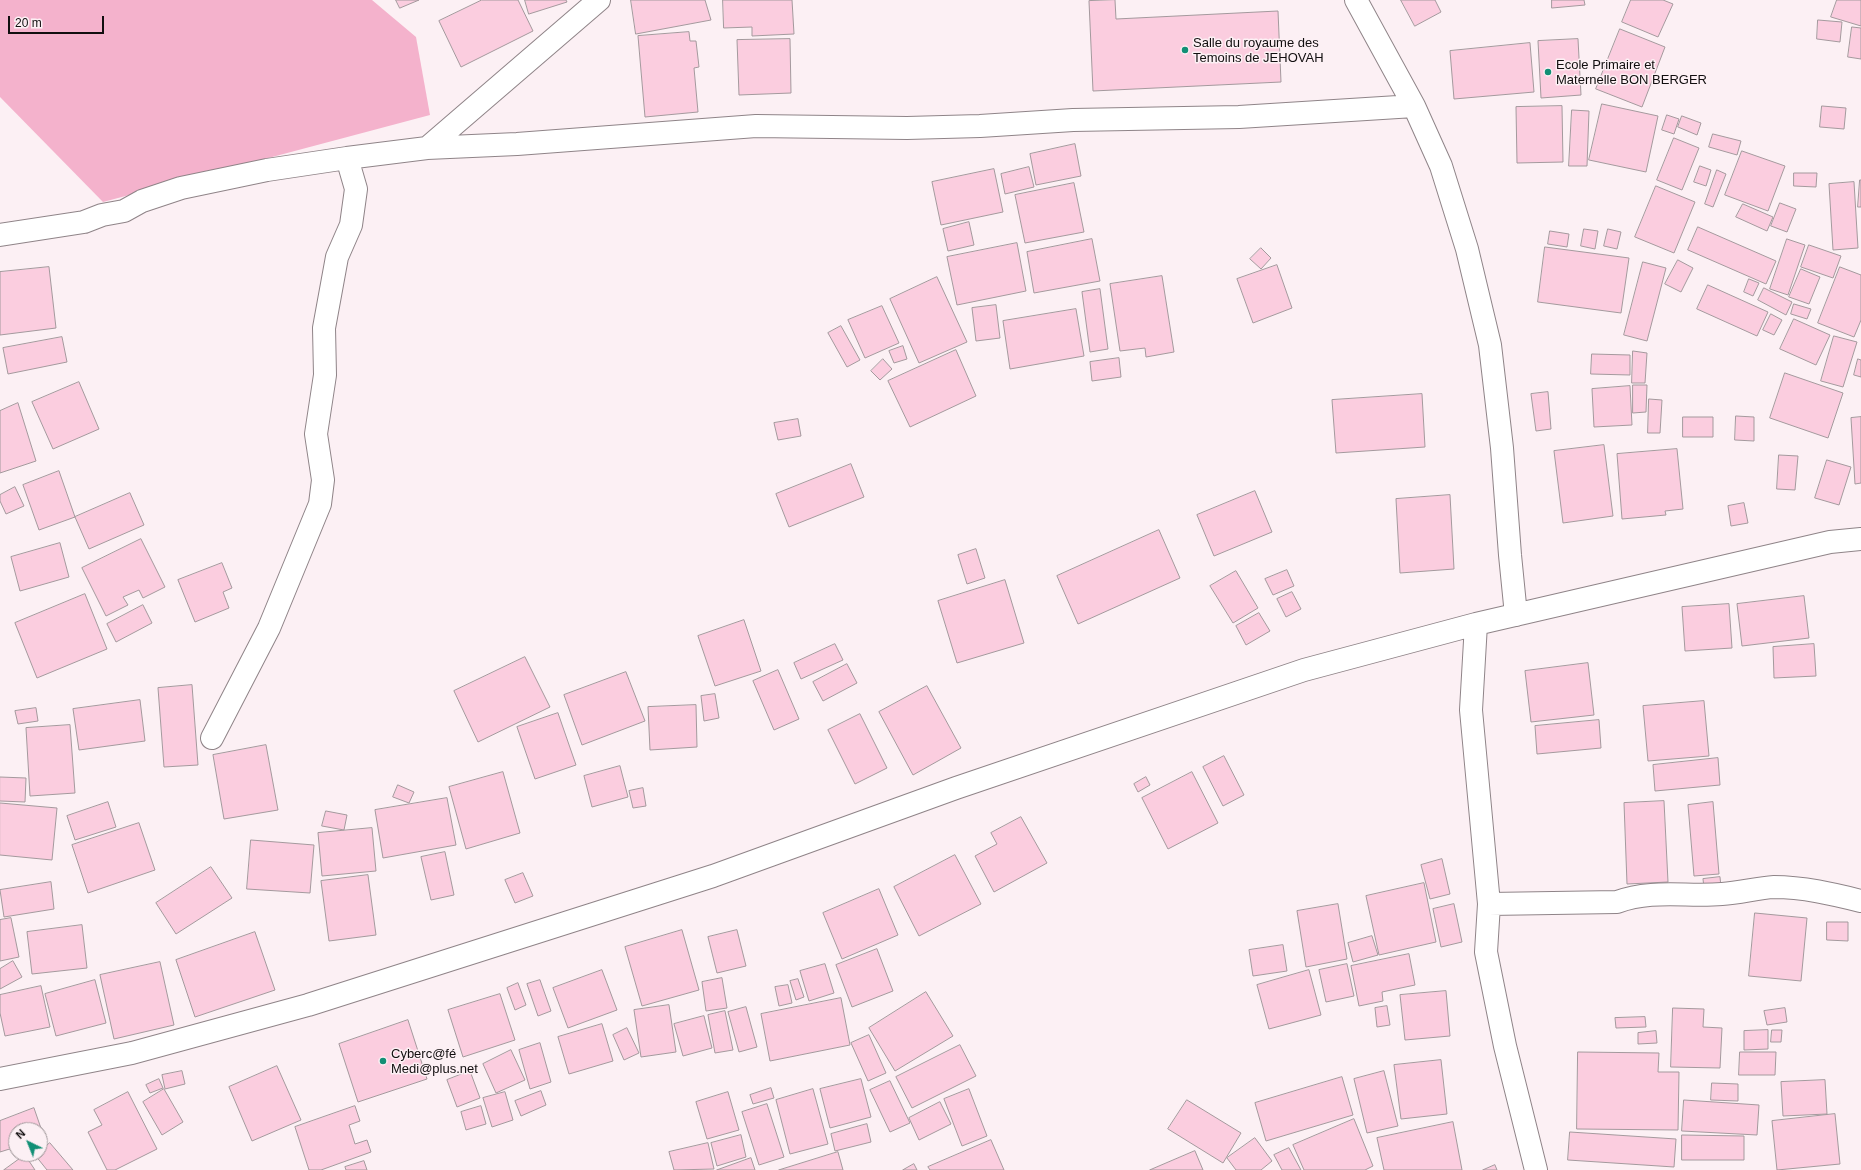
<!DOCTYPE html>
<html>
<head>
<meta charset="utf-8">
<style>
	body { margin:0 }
	#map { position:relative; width:1861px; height:1170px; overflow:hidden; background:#fcf0f4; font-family:Arial,sans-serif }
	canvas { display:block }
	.north { position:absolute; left:8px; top:1122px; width:40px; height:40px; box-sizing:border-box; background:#fcf0f4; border:1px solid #9e9698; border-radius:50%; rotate:317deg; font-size:11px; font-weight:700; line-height:16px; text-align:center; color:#110e0f }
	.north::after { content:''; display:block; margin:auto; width:14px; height:18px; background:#118f75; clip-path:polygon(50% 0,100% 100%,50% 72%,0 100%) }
	.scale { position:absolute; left:8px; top:16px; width:96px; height:18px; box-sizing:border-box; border:2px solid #110e0f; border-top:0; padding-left:5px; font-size:12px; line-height:14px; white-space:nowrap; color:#110e0f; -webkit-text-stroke:3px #fcf0f4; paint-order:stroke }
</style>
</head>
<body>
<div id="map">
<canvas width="1861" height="1170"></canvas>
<div class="north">N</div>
<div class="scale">20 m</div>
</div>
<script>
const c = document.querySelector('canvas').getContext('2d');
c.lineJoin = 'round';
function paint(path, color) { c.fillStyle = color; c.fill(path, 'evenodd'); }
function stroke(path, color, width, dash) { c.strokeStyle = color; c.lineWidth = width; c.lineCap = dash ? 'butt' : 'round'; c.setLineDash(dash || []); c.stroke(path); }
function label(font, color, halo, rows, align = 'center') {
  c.font = font + ' Arial,sans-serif'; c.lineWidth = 3; c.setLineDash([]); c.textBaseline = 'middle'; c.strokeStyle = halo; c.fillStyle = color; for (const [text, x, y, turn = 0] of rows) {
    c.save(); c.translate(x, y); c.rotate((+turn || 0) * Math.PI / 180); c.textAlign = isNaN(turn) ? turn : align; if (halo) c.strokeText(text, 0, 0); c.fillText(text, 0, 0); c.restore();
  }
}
const green = new Path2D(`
	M0 0H372L416 37 430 115 103 202 0 97Z`);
const building = new Path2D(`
	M396 0H419L400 8Z
	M482 0H518L533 31 461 67 439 21Z
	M525 0H566L567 2 529 14Z
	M631 0H705L711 20 636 34Z
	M723 0H792L794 34 752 36V27L724 28Z
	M1115 0 1116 19 1278 11 1281 82 1093 91 1089 1Z
	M1401 0H1435L1441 12 1415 26Z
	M1552 0H1584L1585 5 1552 8Z
	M1631 0H1663L1673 4 1658 37 1622 22Z
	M1837 0H1861V26L1831 17Z
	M1818 20 1842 22 1840 42 1817 39Z
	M1852 27 1861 28V59L1848 57Z
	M1620 29 1665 47 1642 107 1596 89Z
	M689 32 690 41H696L699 67 694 68 698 112 645 117 638 36Z
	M790 39 791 93 739 95 737 40Z
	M1578 39 1581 95 1541 98 1538 41Z
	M1530 43 1534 92 1454 99 1450 51Z
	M1602 104 1658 116 1646 172 1589 160Z
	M1562 106 1563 162 1517 163 1516 107Z
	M1822 106 1846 108 1844 129 1820 127Z
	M1572 110 1589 111 1587 166H1569Z
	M1667 115 1679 119 1674 134 1662 130Z
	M1682 116 1701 123 1697 135 1678 127Z
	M1713 134 1741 141 1737 155 1709 147Z
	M1674 138 1699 148 1682 190 1657 180Z
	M1075 144 1081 176 1036 185 1030 154Z
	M1742 151 1785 166 1768 211 1725 195Z
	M1700 166 1711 170 1706 186 1694 182Z
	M1029 167 1034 187 1005 194 1001 174Z
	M994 169 1003 212 941 225 932 182Z
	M1717 170 1726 174 1713 207 1705 204Z
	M1794 173H1817L1816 187 1794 186Z
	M1860 180H1861V207H1858Z
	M1854 182 1858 248 1833 250 1829 184Z
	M1074 183 1084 232 1025 243 1015 195Z
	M1656 186 1695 202 1674 253 1635 237Z
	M1780 203 1796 209 1787 232 1771 226Z
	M1743 204 1773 217 1767 231 1736 217Z
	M969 222 974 245 948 251 943 229Z
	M1698 227 1776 261 1766 284 1688 250Z
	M1584 229 1598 231 1595 249 1581 246Z
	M1608 229 1621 232 1617 249 1604 246Z
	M1550 231 1569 234 1567 247 1548 244Z
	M1092 239 1100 281 1034 293 1027 252Z
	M1787 239 1805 245 1788 295 1770 289Z
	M1017 243 1026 291 957 305 947 257Z
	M1809 245 1841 256 1833 278 1801 267Z
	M1545 247 1629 258 1621 313 1538 302Z
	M1261 248 1271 258 1261 269 1250 259Z
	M1678 260 1693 268 1681 292 1665 284Z
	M1643 262 1666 268 1647 341 1624 335Z
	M1277 265 1292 308 1253 323 1237 279Z
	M49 267 56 328 0 335V272Z
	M1840 267 1861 275V320L1854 337 1818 323Z
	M1801 269 1820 277 1809 304 1789 297Z
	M1162 276 1174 352 1146 357 1145 348 1120 351 1110 284Z
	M937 277 967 342 919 363 890 299Z
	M1749 279 1759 283 1753 296 1744 292Z
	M1708 285 1768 312 1757 336 1697 309Z
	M1764 288 1792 302 1786 315 1758 300Z
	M1100 289 1108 349 1090 352 1082 292Z
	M1794 304 1811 309 1807 319 1791 314Z
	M996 305 1000 338 976 341 972 308Z
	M882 306 899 343 865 358 848 320Z
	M1076 309 1084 356 1010 369 1003 321Z
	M1771 314 1782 320 1774 335 1763 330Z
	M1794 319 1830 335 1816 365 1780 349Z
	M841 326 860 360 847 367 828 333Z
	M1834 336 1857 342 1843 387 1821 381Z
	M62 337 67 362 8 374 3 348Z
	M903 346 907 359 894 363 889 351Z
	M956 350 976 396 910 427 888 381Z
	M1633 351 1647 353 1645 383H1632Z
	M1592 354 1630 355V375L1591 374Z
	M1119 358 1121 377 1092 381 1090 362Z
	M883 359 892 369 880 380 871 371Z
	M1858 359 1861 360V377L1854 375Z
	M1785 373 1843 393 1828 438 1770 418Z
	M79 382 99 429 53 449 32 402Z
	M1633 385H1647L1646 412 1633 413Z
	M1630 386 1632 425 1594 427 1592 389Z
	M1548 392 1551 429 1536 431 1531 394Z
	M1422 394 1425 447 1336 453 1332 400Z
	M1649 399 1662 400 1660 433H1648Z
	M18 403 36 461 0 473V411Z
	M1736 416 1754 417V441L1735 440Z
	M1683 417H1713V437H1683Z
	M1861 417V483L1855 484 1851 418Z
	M798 419 801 436 778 440 774 423Z
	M1604 445 1613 516 1563 523 1554 451Z
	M1677 449 1683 509 1665 511 1666 515 1622 519 1617 454Z
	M1779 455 1798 456 1795 490 1777 489Z
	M1827 460 1851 467 1839 505 1815 498Z
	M851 464 864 497 789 527 776 494Z
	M59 471 75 517 39 530 23 485Z
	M15 487 24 506 6 514 0 501V495Z
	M1255 491 1272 532 1214 556 1197 515Z
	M130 493 144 525 89 549 75 517Z
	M1450 495 1454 569 1400 573 1396 499Z
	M1744 503 1748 523 1731 526 1728 506Z
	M1159 530 1180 578 1078 624 1057 576Z
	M141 539 165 587 143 598 139 590 123 597 128 605 106 616 82 568Z
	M60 543 69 577 20 591 11 557Z
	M976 549 985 578 967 584 958 555Z
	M222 563 232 588 223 592 229 608 195 622 178 580Z
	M1287 570 1294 586 1273 595 1265 579Z
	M1236 571 1258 608 1233 623 1210 586Z
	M1005 580 1024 643 957 663 938 601Z
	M1292 592 1301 609 1286 617 1277 599Z
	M85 594 107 649 37 678 15 623Z
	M1804 596 1809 638 1742 646 1737 604Z
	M1729 604 1732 648 1685 651 1682 607Z
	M143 605 152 623 116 642 107 624Z
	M1259 613 1270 631 1246 645 1236 626Z
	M744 620 761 671 715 686 698 636Z
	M835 644 843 660 801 679 794 663Z
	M1814 644 1816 676 1774 678 1773 647Z
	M525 657 550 707 478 742 454 691Z
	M1588 663 1594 715 1531 722 1525 671Z
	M847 664 857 683 823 701 813 682Z
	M778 670 799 719 774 730 753 681Z
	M626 672 645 721 582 745 564 695Z
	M192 685 198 765 164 767 158 688Z
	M927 686 961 748 913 775 879 712Z
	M715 694 719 718 704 721 701 696Z
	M140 700 145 741 79 750 73 709Z
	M1704 701 1709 756 1648 761 1643 706Z
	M696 705 697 747 650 750 648 707Z
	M36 708 38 721 18 724 15 711Z
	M558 713 576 765 535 779 517 727Z
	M860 714 887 768 855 784 828 730Z
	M1599 720 1601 748 1537 754 1535 726Z
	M70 725 75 793 30 796 26 728Z
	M266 745 278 810 224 819 213 755Z
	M1224 756 1244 795 1223 806 1203 767Z
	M1718 758 1720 785 1655 791 1653 765Z
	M620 766 628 797 592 807 584 776Z
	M503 772 520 833 466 849 449 787Z
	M1192 772 1218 823 1168 849 1142 798Z
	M0 777 26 778 25 802 0 801Z
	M1146 777 1150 785 1138 792 1134 784Z
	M398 785 414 792 409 803 393 797Z
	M643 788 646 806 633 808 629 791Z
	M447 798 456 845 383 858 375 810Z
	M1664 801 1668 882 1627 884 1624 803Z
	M108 802 116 827 75 840 67 816Z
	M1713 802 1719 874 1694 876 1688 805Z
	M0 803 57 808 52 860 0 855Z
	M326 811 347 815 344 830 322 826Z
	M1021 817 1047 863 994 892 975 856 997 844 991 833Z
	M139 823 155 870 88 893 72 845Z
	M372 828 376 871 322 876 318 833Z
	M251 840 314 845 310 893 247 889Z
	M445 852 454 895 431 900 421 857Z
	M955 855 981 904 919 936 894 887Z
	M1442 859 1450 894 1430 899 1421 865Z
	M211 867 232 898 176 934 156 903Z
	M523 873 533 896 515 903 505 880Z
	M368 875 376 935 329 941 321 881Z
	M1720 877 1721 887 1704 888 1703 879Z
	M51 882 54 909 4 917 0 890Z
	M1424 883 1436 942 1379 955 1366 896Z
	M879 889 898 935 842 959 823 913Z
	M1338 904 1347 959 1306 967 1297 911Z
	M1454 904 1462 942 1441 947 1433 909Z
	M1755 913 1807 918 1801 981 1749 976Z
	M11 918 19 957 0 961V920Z
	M1827 922H1848V941L1827 940Z
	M82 925 87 968 32 974 27 932Z
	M682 930 699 990 642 1006 625 947Z
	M737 930 746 966 717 973 708 937Z
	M255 932 275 990 195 1017 176 960Z
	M1372 936 1378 955 1353 962 1348 943Z
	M1283 945 1287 971 1253 976 1249 950Z
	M877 949 893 991 852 1007 836 965Z
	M1409 954 1415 985 1382 992 1383 1001 1359 1006 1351 966Z
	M13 961 22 977 0 989V969Z
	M160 962 174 1025 114 1039 100 975Z
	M825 964 834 993 809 1001 800 971Z
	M1347 964 1354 996 1326 1002 1319 970Z
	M602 970 617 1010 568 1028 553 988Z
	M1309 970 1321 1015 1269 1029 1257 985Z
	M722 978 727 1008 706 1011 702 982Z
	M798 979 804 997 796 1000 790 981Z
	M95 980 106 1023 56 1036 45 994Z
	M540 980 551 1011 538 1016 527 984Z
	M518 983 526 1005 515 1010 507 988Z
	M788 985 792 1003 779 1006 775 987Z
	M41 986 50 1027 5 1036 0 1013V995Z
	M1446 991 1450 1036 1405 1040 1400 995Z
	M926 992 953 1036 895 1071 869 1028Z
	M500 994 515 1040 463 1057 448 1010Z
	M841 998 850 1045 770 1061 761 1014Z
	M669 1005 676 1052 641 1057 634 1010Z
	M1387 1006 1390 1025 1377 1027 1375 1008Z
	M746 1007 757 1047 739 1052 728 1012Z
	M1673 1008 1704 1009 1703 1027 1722 1028 1720 1068 1671 1067Z
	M1785 1008 1787 1022 1767 1025 1764 1011Z
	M725 1011 733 1050 715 1053 708 1015Z
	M704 1016 712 1048 683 1056 674 1024Z
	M1645 1017 1646 1027 1616 1028 1615 1018Z
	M408 1020 427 1079 358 1102 339 1044Z
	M602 1024 613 1061 569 1074 558 1037Z
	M627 1028 639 1053 624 1060 613 1035Z
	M1768 1030V1049L1744 1050V1031Z
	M1772 1030H1782L1781 1042H1771Z
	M1656 1031 1657 1043 1638 1044V1033Z
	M869 1035 886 1073 868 1081 851 1043Z
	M540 1043 551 1082 530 1089 519 1050Z
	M960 1045 976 1076 912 1108 896 1077Z
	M511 1050 525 1080 496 1093 483 1064Z
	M1578 1052 1659 1053 1658 1072H1679L1678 1130 1577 1129Z
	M1740 1052H1776L1775 1075H1739Z
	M1441 1060 1447 1114 1401 1119 1394 1065Z
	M277 1066 301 1120 252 1141 229 1087Z
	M182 1071 185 1084 165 1089 162 1075Z
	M470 1071 480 1098 457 1107 447 1080Z
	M1384 1071 1398 1126 1367 1133 1354 1079Z
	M1342 1077 1353 1115 1266 1141 1255 1103Z
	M159 1079 163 1088 150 1093 146 1085Z
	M861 1079 871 1117 830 1128 820 1089Z
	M1825 1080 1827 1114 1783 1116 1781 1082Z
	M890 1081 910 1123 890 1132 870 1090Z
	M1712 1083 1738 1084V1101L1711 1100Z
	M771 1088 774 1098 753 1104 750 1095Z
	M164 1089 183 1122 162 1135 143 1102Z
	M813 1089 828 1144 790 1154 776 1100Z
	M969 1089 987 1136 962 1146 944 1099Z
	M541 1091 546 1105 521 1116 515 1101Z
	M128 1092 157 1149 115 1170H107L88 1132 102 1125 94 1110Z
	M505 1092 513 1120 492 1127 483 1098Z
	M728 1092 739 1130 707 1139 696 1102Z
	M1187 1100 1241 1133 1223 1163 1168 1129Z
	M1684 1100 1759 1105 1757 1135 1682 1131Z
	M940 1102 951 1124 919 1140 909 1118Z
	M767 1104 784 1157 759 1165 742 1112Z
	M355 1106 360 1121 349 1125 355 1144 367 1140 371 1152 321 1170H309L295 1127Z
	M481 1106 486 1124 466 1130 461 1112Z
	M34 1108 44 1137 40 1139V1130H16V1147L0 1152V1121Z
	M1835 1114 1840 1164 1777 1170 1772 1121Z
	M1354 1119 1373 1166 1365 1170H1304L1293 1145Z
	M1453 1122 1462 1170H1384L1377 1138Z
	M867 1124 871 1142 835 1151 831 1134Z
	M1570 1132 1676 1139 1674 1167 1568 1160Z
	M741 1135 746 1157 717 1166 711 1143Z
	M1682 1135 1744 1136V1160H1682Z
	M1255 1138 1272 1161 1261 1170H1236L1227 1158Z
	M991 1140 1004 1170H930L928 1167Z
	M50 1143 73 1170H47L35 1155 40 1154V1151Z
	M708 1143 714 1169 674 1170 669 1152Z
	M1289 1148 1301 1170H1282L1274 1155Z
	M1195 1151 1203 1170H1150Z
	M838 1152 843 1170H779Z
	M25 1155 35 1170H4Z
	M751 1158 755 1170H717Z
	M364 1161 367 1170H346L345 1167Z
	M914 1164 917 1170H903Z
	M1495 1165 1497 1170H1483Z`);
const minor = new Path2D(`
	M1356 0 1414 106 1441 166 1467 249 1490 345 1502 448 1510 555 1516 615
	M427 148 599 0
	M0 235 84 222 102 215 124 211 142 201 181 188 267 170 347 158 427 148 517 144 756 126 907 128 980 126 1073 120 1239 117 1414 106
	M1476 624 1471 710 1489 904 1486 952 1505 1046 1536 1170
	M212 738 269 628 320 504 323 480 316 434 325 375 324 328 337 257 351 225 356 189 347 158
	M1489 904 1617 902C1652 889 1686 897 1722 894 1740 893 1757 888 1774 887 1803 887 1833 894 1861 901
	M0 1079 132 1053 308 1005 713 876 956 788 1304 670 1476 624 1830 542 1861 539`);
const markers = [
	[1185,50,4,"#118f75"],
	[1548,72,4,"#118f75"],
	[383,1061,4,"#118f75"]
];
const poiNames = [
	["Salle du royaume des",1193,43],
	["Temoins de JEHOVAH",1193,58],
	["Ecole Primaire et",1556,65],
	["Maternelle BON BERGER",1556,80],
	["Cyberc@fé",391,1054],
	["Medi@plus.net",391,1069]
];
paint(green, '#f4b2cc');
paint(building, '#fbcddf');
stroke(building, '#a4999d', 1);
stroke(minor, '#8f8488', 24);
stroke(minor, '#fff', 22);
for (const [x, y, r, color] of markers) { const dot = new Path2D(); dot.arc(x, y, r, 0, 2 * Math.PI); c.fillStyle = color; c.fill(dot); stroke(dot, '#fcf0f4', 1.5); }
label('13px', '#110e0f', '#fcf0f4', poiNames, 'left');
</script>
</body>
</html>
